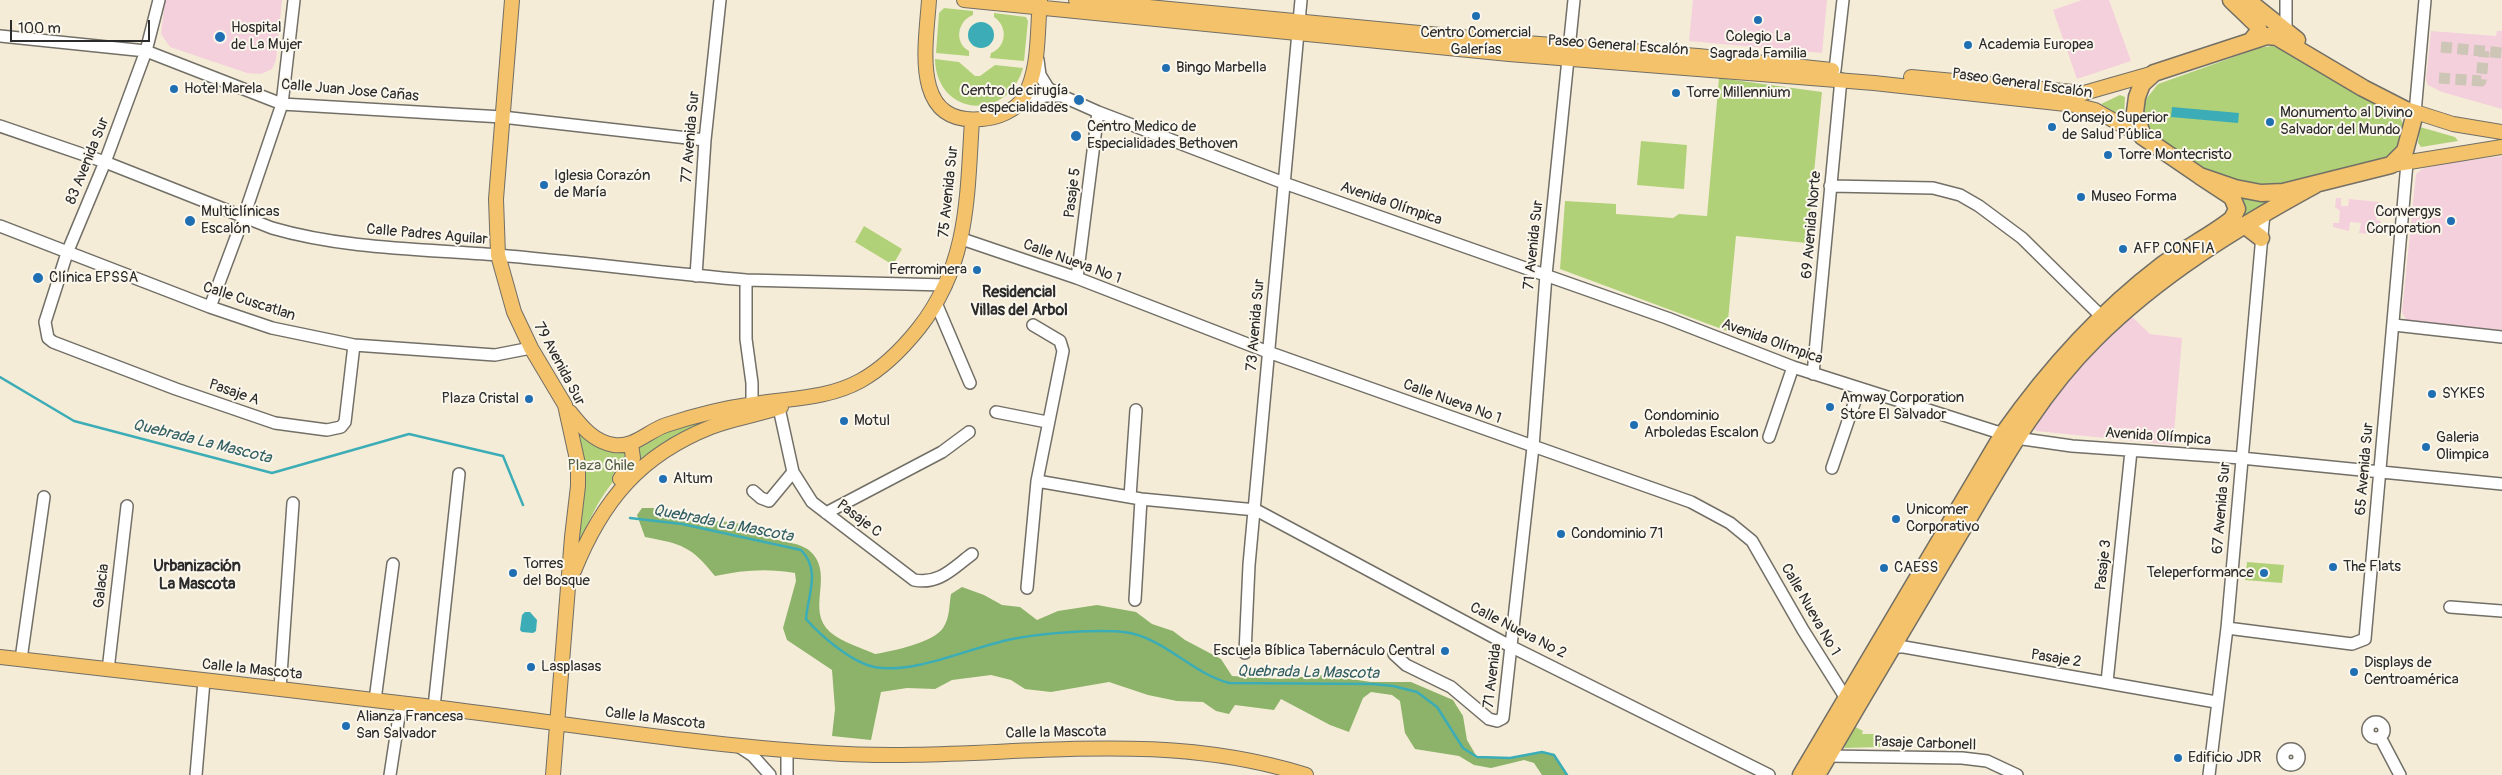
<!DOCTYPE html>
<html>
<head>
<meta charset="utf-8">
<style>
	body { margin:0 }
	#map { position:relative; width:2502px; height:775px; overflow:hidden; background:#f5ecd7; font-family:Pangolin,sans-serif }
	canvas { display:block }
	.scale { position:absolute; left:10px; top:20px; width:140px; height:22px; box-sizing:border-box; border:2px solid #2b2b2b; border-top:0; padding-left:6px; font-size:15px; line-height:18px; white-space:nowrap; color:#2b2b2b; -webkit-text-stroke:4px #fbf7ec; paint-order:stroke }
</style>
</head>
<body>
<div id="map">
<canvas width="2502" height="775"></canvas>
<div class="scale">100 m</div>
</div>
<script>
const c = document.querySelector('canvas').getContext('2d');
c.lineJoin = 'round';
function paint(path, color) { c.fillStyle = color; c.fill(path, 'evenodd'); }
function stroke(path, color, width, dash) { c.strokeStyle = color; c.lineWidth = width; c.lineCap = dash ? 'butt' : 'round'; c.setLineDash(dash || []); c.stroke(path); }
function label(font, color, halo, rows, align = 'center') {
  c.font = font + ' Pangolin,sans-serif'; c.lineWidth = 4; c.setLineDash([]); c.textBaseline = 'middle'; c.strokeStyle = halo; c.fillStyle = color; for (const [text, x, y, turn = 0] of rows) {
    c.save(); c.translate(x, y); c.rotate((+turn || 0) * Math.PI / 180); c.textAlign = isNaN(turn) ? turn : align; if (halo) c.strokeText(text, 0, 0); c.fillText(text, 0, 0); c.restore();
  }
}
const built = new Path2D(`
	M165 0H282L276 60 272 69 261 74 247 73 170 47 161 34Z
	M1693 0H1827L1822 53 1689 41Z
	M2082 0H2109L2131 61 2077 79 2053 10Z
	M2431 31 2496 36 2497 31H2502V109L2442 92 2428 85 2426 80Z
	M2502 156V330L2406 320 2402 312 2416 174 2422 169 2447 163Z
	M2336 198H2341V206H2348L2349 199 2379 202 2376 220 2381 221 2380 235 2359 233 2361 223 2350 222 2349 231 2333 227V223H2339L2340 211 2335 207Z
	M2128 313 2150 334 2182 338 2173 445 2037 431 2033 429 2031 422Z`);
const green = new Path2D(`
	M944 8 973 11V15C957 21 954 43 969 51V56L936 53 939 13Z
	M994 13 1026 17 1028 21 1024 61 990 58 991 53C1007 47 1008 26 994 17Z
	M2272 46 2278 47 2338 83 2397 114C2411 130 2401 144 2389 156L2278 189 2219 178 2160 144 2149 134 2142 118 2143 103 2158 84 2259 48Z
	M935 59 959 62 975 76H980L995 65 1023 68C1007 123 936 116 935 59Z
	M1719 78 1822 92 1807 243 1736 236 1727 331 1560 269 1565 201 1616 204V214L1673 218 1679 214 1707 216Z
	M2120 95 2125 97 2124 115 2120 116 2101 104Z
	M2420 127 2455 137 2458 141 2421 147 2418 143Z
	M1641 141 1687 145 1684 189 1637 185Z
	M2239 196 2270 201 2240 222Z
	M864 226 902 249 893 265 855 242Z
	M723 414 627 474 638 448 658 435Z
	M577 429 625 451C628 457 625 468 620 473 596 502 585 525 576 561Z
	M2247 562 2284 565 2282 583 2245 580Z
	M1850 724 1863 731 1862 734H1880V747L1845 748 1841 744Z`);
const forest = new Path2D(`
	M642 508H668L679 519C700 521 739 520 758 529 763 532 766 536 771 538 784 543 803 542 813 554 833 578 806 610 830 632 841 642 862 648 875 654 892 651 933 643 943 628 950 618 949 605 951 594L962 587 984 595 1002 605 1020 607 1037 620 1058 611 1097 605 1136 612 1152 624 1173 631 1185 640 1221 659 1232 676 1280 679 1324 675 1371 682H1411L1453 700 1463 716 1467 740 1477 757 1510 758 1542 752 1554 755 1567 775H1542L1534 763 1524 760 1491 768 1474 765 1459 756 1415 749 1405 733 1400 701 1392 695 1371 692 1363 698 1349 732 1330 725 1281 699 1274 710 1235 705 1229 714 1216 711 1203 702 1177 701 1148 695 1109 682 1051 692 1025 689 1011 680 991 675 952 680 935 689 907 688 881 692 871 740 832 736 835 709 832 670 787 640 783 628 796 581 795 573C767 568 742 570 715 576 691 546 682 544 645 537L637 515Z`);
const water = new Path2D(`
	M968 35a13 13 0 1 1 26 0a13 13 0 1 1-26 0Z
	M2172 107 2239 113 2238 123 2171 117Z
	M525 612H530L537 620 536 631 533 633 522 632 520 630 522 615Z`);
const stream = new Path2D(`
	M0 377 74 421 272 473 409 434 503 456 523 505
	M630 518 682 524 801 550C821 571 808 593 806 619 821 636 851 662 874 667 917 675 974 645 1018 638 1045 633 1098 629 1124 632 1164 637 1191 673 1229 683L1372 684 1393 686 1417 692 1437 707 1463 748 1477 757 1510 758 1542 752 1554 755 1567 775`);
const minorTunnel = new Path2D(`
	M2441 47 2502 53
	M2439 78 2481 81 2484 51`);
const minor = new Path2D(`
	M159 0 146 51 105 162 67 253 45 322 48 338 53 342 176 389 275 423 327 430 341 427 345 422 354 345
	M2286 30V0
	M0 36 146 51 282 104 502 117 705 140
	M1038 60 1040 75 1048 88 1062 96 1098 112 1284 183 1667 318 1793 367 2016 438 2072 446 2241 458 2502 484
	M1835 70 1843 0
	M1021 102 1046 96H1062
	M2415 113 2425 0
	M0 126 105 162 272 228C344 249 422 249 497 255 580 262 663 273 746 280V339L752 383V404
	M1830 186 1933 188 1960 195 1979 206 2022 238 2101 316
	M0 226 210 307 272 328 354 345 495 355 531 348
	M962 239 1077 278 1268 352 1691 502 1730 523 1752 541 1803 630 1847 700
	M696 276 705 140 720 0
	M1077 278 1098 112
	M746 280 946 285
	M936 303 970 383
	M210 307 244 216 282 104 294 0
	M2394 325 2502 337
	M1813 374 1841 79
	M779 408 793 472 812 502 914 580C939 585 953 568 972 554
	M996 412 1047 422
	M1769 437 1793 367
	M1832 468 1859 389
	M1037 481 1141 499 1256 510 1512 647 1769 775
	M753 491 761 498 769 501 793 472
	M1130 497 1136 410
	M826 513 942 452 969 432
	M1027 588 1037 481 1063 351 1060 341 1033 325
	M1135 600 1141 499
	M2450 607 2502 611
	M2227 628 2352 644 2365 639 2407 163
	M1892 647H1904L2216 702
	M1245 653 1249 565 1301 0
	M1394 654 1406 665 1451 687 1489 719 1497 721 1503 718 1533 447 1546 275 1574 0
	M21 659 44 497
	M108 670 127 506
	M2107 682 2131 451
	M280 689 293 503
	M375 700 393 564
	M434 707 459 474
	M2368 730a8 8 0 1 1 16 0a8 8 0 1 1-16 0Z
	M2380 737 2400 775
	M738 746 753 756 770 775
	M2283 757a8 8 0 1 1 16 0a8 8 0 1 1-16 0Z
	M787 751V775
	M1828 756 1962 758 1987 761 2017 775
	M196 775 204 681
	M390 775 401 703
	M2209 775 2227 628 2264 213`);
const major = new Path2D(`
	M512 0 496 199 498 255 514 312 531 348 565 405 578 464V486L572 537 553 775
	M929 0C926 45 910 126 982 119 997 118 1016 111 1024 97 1040 69 1037 31 1040 0
	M964 0 1509 54 1874 83 2075 105 2095 110 2143 137
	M1076 0 1513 42 1698 56 1832 70
	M1911 77 2084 93 2154 73
	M2406 109 2453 124 2502 132
	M2391 165 2502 147
	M570 412C582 427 594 442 614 445 634 448 648 431 666 425 693 416 725 408 754 404 790 398 827 399 860 381 882 369 903 348 919 328 969 264 967 197 972 120
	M620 479 633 458 631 444
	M574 571C602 501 640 455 711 427 734 418 758 415 781 407
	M0 657C144 674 289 689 433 707 564 723 695 745 827 753 990 764 1144 724 1306 775`);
const highway = new Path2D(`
	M2231 0 2257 25 2259 31 2251 41
	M2247 0 2297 40
	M2404 109 2363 88 2277 37 2267 36 2154 73 2142 84 2137 97 2135 112 2143 137 2200 176 2235 188 2261 193 2283 192 2391 165 2405 151 2415 113
	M2244 225 2261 238
	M1801 775 2003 434C2048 370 2099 313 2162 265 2185 248 2211 236 2232 219L2237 209 2232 197 2200 176
	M1817 775C1864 694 1912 614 1960 533 2000 465 2038 395 2095 339 2159 275 2236 228 2315 185`);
const markers = [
	[1476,16,5,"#1f6fb2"],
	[1758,20,5,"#1f6fb2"],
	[220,37,6,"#1f6fb2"],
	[1968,45,5,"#1f6fb2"],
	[1166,68,5,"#1f6fb2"],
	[174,89,5,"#1f6fb2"],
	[1676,93,5,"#1f6fb2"],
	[1079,100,6,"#1f6fb2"],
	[2270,122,5,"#1f6fb2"],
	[2052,127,5,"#1f6fb2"],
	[1076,136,6,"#1f6fb2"],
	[2108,155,5,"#1f6fb2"],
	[544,185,5,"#1f6fb2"],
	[2081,197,5,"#1f6fb2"],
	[190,221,6,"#1f6fb2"],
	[2451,221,5,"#1f6fb2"],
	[2123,249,5,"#1f6fb2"],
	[977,270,5,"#1f6fb2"],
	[38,278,6,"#1f6fb2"],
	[2432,394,5,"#1f6fb2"],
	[529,399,5,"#1f6fb2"],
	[1830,407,5,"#1f6fb2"],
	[844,421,5,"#1f6fb2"],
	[1634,425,5,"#1f6fb2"],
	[2426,447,5,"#1f6fb2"],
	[663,479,5,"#1f6fb2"],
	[1896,519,5,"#1f6fb2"],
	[1561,534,5,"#1f6fb2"],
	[2333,567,5,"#1f6fb2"],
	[1884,568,5,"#1f6fb2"],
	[513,573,5,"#1f6fb2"],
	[2264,573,5,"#1f6fb2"],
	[1445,651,5,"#1f6fb2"],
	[531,667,5,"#1f6fb2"],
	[2354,672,5,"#1f6fb2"],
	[346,726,5,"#1f6fb2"],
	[2178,758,5,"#1f6fb2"]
];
const poiNames = [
	["Hospital",231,28],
	["de La Mujer",231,45],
	["Centro Comercial",1476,33,"center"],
	["Galerías",1476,50,"center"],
	["Colegio La",1758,37,"center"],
	["Sagrada Familia",1758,54,"center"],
	["Academia Europea",1978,45],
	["Bingo Marbella",1176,68],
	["Hotel Marela",184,89],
	["Centro de cirugía",1068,91,"right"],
	["especialidades",1068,108,"right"],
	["Torre Millennium",1686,93],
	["Monumento al Divino",2280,113],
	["Salvador del Mundo",2280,130],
	["Consejo Superior",2062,118],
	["de Salud Pública",2062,135],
	["Centro Medico de",1087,127],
	["Especialidades Bethoven",1087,144],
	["Torre Montecristo",2118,155],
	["Iglesia Corazón",554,176],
	["de María",554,193],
	["Museo Forma",2091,197],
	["Multiclínicas",201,212],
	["Escalón",201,229],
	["Convergys",2441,212,"right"],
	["Corporation",2441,229,"right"],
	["AFP CONFIA",2133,249],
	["Ferrominera",967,270,"right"],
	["Clínica EPSSA",49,278],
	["SYKES",2442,394],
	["Amway Corporation",1840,398],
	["Store El Salvador",1840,415],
	["Plaza Cristal",519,399,"right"],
	["Condominio",1644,416],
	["Arboledas Escalon",1644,433],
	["Motul",854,421],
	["Galeria",2436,438],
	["Olimpica",2436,455],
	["Altum",673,479],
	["Unicomer",1906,510],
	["Corporativo",1906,527],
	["Condominio 71",1571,534],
	["Torres",523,564],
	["del Bosque",523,581],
	["The Flats",2343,567],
	["CAESS",1894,568],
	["Teleperformance",2254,573,"right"],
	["Escuela Bíblica Tabernáculo Central",1435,651,"right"],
	["Displays de",2364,663],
	["Centroamérica",2364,680],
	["Lasplasas",541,667],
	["Alianza Francesa",356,717],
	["San Salvador",356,734],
	["Edificio JDR",2188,758]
];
const streetNames = [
	["Paseo General Escalón",1618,46,4],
	["Paseo General Escalón",2022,84,8],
	["Calle Juan Jose Cañas",350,91,5],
	["77 Avenida Sur",691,137,-85],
	["83 Avenida Sur",88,161,-68],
	["75 Avenida Sur",949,192,-84],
	["Pasaje 5",1073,193,-83],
	["Avenida Olímpica",1391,204,19],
	["69 Avenida Norte",1812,225,-85],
	["Calle Padres Aguilar",427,235,5],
	["71 Avenida Sur",1534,245,-84],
	["Calle Nueva No 1",1072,262,20],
	["Calle Cuscatlan",249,302,18],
	["73 Avenida Sur",1256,325,-85],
	["Avenida Olímpica",1772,342,20],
	["79 Avenida Sur",559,364,62],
	["Pasaje A",234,393,19],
	["Calle Nueva No 1",1452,402,20],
	["Avenida Olímpica",2158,437,4],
	["65 Avenida Sur",2365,469,-85],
	["67 Avenida Sur",2222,508,-85],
	["Pasaje C",859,519,37],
	["Pasaje 3",2104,565,-84],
	["Galacia",102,586,-83],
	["Calle Nueva No 1",1810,610,60],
	["Calle Nueva No 2",1518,631,27],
	["Pasaje 2",2056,659,9],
	["Calle la Mascota",252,670,6],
	["71 Avenida",1493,676,-83],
	["Calle la Mascota",655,719,7],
	["Calle la Mascota",1056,733,-1],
	["Pasaje Carbonell",1925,744,2]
];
const parkNames = [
	["Plaza Chile",601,466]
];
const neighbourhoodNames = [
	["Residencial",1019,293],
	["Villas del Arbol",1019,311],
	["Urbanización",197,567],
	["La Mascota",197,585]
];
const waterNames = [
	["Quebrada La Mascota",202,442,14],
	["Quebrada La Mascota",723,524,11],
	["Quebrada La Mascota",1308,673,1]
];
paint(built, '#f4cfdc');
paint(green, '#b1d179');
paint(forest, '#8cb369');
paint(water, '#3cadb6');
stroke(stream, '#3cadb6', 2.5);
stroke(minorTunnel, '#cdc5b5', 11, [11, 5.5]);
stroke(minor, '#726f67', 14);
stroke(major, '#726f67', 16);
stroke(highway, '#726f67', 19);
stroke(minor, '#fff', 11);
stroke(major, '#f3c26a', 14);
stroke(highway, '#f3c26a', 16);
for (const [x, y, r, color] of markers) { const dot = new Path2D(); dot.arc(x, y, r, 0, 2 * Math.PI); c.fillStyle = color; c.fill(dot); stroke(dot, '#fbf7ec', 2); }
label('15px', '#2b2b2b', '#fbf7ec', poiNames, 'left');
label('15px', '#2b2b2b', '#fbf7ec', streetNames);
label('15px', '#535d42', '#fbf7ec', parkNames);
label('bold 16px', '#2b2b2b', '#fbf7ec', neighbourhoodNames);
label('italic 16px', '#325f63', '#fbf7ec', waterNames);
</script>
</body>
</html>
